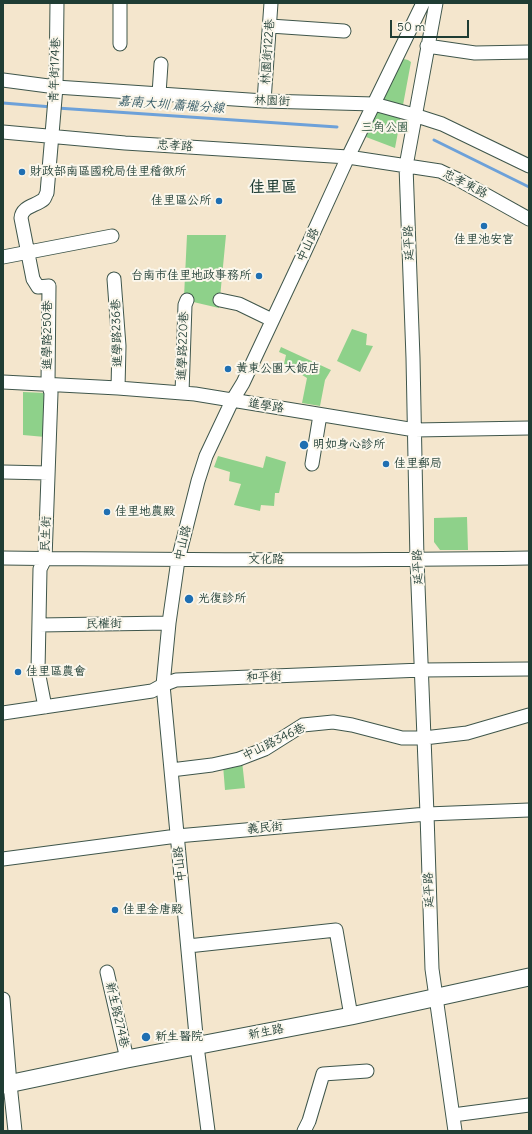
<!DOCTYPE html>
<html>
<head>
<meta charset="utf-8">
<style>
	body { margin:0 }
	#map { position:relative; width:532px; height:1134px; overflow:hidden; background:#f4e6cd; font-family:Delius,sans-serif }
	canvas { display:block }
	.frame { position:absolute; inset:0; border:4px solid #1f3d34; pointer-events:none }
	.scale { position:absolute; left:390px; top:20px; width:79px; height:18px; box-sizing:border-box; border:2px solid #1f3d34; border-top:0; padding-left:5px; font-size:12px; line-height:14px; white-space:nowrap; color:#1f3d34; -webkit-text-stroke:3px #fbf7ec; paint-order:stroke }
</style>
</head>
<body>
<div id="map">
<canvas width="532" height="1134"></canvas>
<div class="frame"></div>
<div class="scale">50 m</div>
</div>
<script>
const c = document.querySelector('canvas').getContext('2d');
c.lineJoin = 'round';
function paint(path, color) { c.fillStyle = color; c.fill(path, 'evenodd'); }
function stroke(path, color, width, dash) { c.strokeStyle = color; c.lineWidth = width; c.lineCap = dash ? 'butt' : 'round'; c.setLineDash(dash || []); c.stroke(path); }
function label(font, color, halo, rows, align = 'center') {
  c.font = font + ' Delius,"LXGW WenKai TC",sans-serif'; c.lineWidth = 4; c.setLineDash([]); c.textBaseline = 'middle'; c.strokeStyle = halo; c.fillStyle = color; for (const [text, x, y, turn = 0] of rows) {
    c.save(); c.translate(x, y); c.rotate((+turn || 0) * Math.PI / 180); c.textAlign = isNaN(turn) ? turn : align; if (halo) c.strokeText(text, 0, 0); c.fillText(text, 0, 0); c.restore();
  }
}
const green = new Path2D(`
	M404 59 408 60 411 62 395 148 366 137 400 61Z
	M187 235H226L219 308 189 301 184 297Z
	M352 329 367 334 366 345 373 346 360 372 337 361Z
	M281 347 331 370 325 380 320 406 302 403 307 378 284 364 286 355 279 352Z
	M23 392 46 393 45 437 23 435Z
	M218 456 263 468 266 456 286 462 279 493H275L274 506 261 505 260 511 234 505 241 484 229 481 230 472 214 467Z
	M467 517 468 550H440L434 542V518Z
	M242 761 245 788 225 790 223 765Z`);
const stream = new Path2D(`
	M3 103 52 107
	M57 108 337 127
	M434 140 529 187`);
const minor = new Path2D(`
	M436 3 406 166 413 358 417 560 427 814 432 969 455 1131
	M270 26 344 31
	M120 44V3
	M427 46 475 53 529 52
	M3 80 56 87 264 101 374 104 414 115 442 124 529 166
	M159 94 161 64
	M264 101 271 3
	M3 132 125 143 348 157 440 171 461 181 529 219
	M3 257 112 236
	M114 279 119 346 118 388
	M220 300 239 304 272 320
	M3 382 118 388 195 394 415 430 529 428
	M182 393 185 305 187 300
	M312 464 320 415
	M3 472 48 473
	M3 558C178 560 354 561 529 558
	M39 625 169 623
	M45 707 38 671 40 569 45 559 51 393 48 383 49 286 38 287 33 279 21 218C22 206 36 206 44 199 45 198 46 194 47 193L56 87 57 3
	M3 713 152 691 163 685 176 680 422 670 529 669
	M171 770 212 765 239 759 265 749 303 725 333 722 352 725 402 738H424L467 733 529 715
	M3 859 177 836 427 814 529 810
	M188 946 336 930 351 1016
	M107 972 127 1059
	M3 999 10 1084 15 1131
	M453 1115 529 1105
	M208 1131 197 1046 163 685 169 623 178 560 198 481 206 456 232 401 243 383 306 249 348 157 423 3
	M304 1131 309 1121 323 1074 367 1071`);
const major = new Path2D(`
	M3 1085 127 1059 351 1016 529 977`);
const markers = [
	[22,172,4,"#1f6fb2"],
	[219,201,4,"#1f6fb2"],
	[484,226,4,"#1f6fb2"],
	[259,276,4,"#1f6fb2"],
	[228,369,4,"#1f6fb2"],
	[304,445,5,"#1f6fb2"],
	[386,464,4,"#1f6fb2"],
	[107,512,4,"#1f6fb2"],
	[189,599,5,"#1f6fb2"],
	[18,672,4,"#1f6fb2"],
	[115,910,4,"#1f6fb2"],
	[146,1037,5,"#1f6fb2"]
];
const streetNames = [
	["林園街122巷",268,52,-86],
	["青年街174巷",55,70,-88],
	["林園街",272,101,2],
	["忠孝路",175,146,3],
	["忠孝東路",465,184,27],
	["延平路",409,243,-92],
	["中山路",308,245,-65],
	["進學路236巷",117,333,-92],
	["進學路250巷",48,335,-90],
	["進學路220巷",183,346,-88],
	["進學路",266,406,9],
	["民生街",46,534,-88],
	["中山路",183,543,-77],
	["文化路",266,560],
	["延平路",418,567,-92],
	["民權街",104,624,-1],
	["和平街",264,677,-2],
	["中山路346巷",274,742,-26],
	["義民街",265,828,-5],
	["中山路",180,864,-96],
	["延平路",429,890,-92],
	["新生路274巷",117,1015,77],
	["新生路",266,1032,-11]
];
const parkNames = [
	["三角公園",385,128]
];
const poiNames = [
	["財政部南區國稅局佳里稽徵所",30,172],
	["佳里區公所",211,201,"right"],
	["佳里池安宮",484,240,"center"],
	["台南市佳里地政事務所",251,276,"right"],
	["黃東公園大飯店",236,369],
	["明如身心診所",313,445],
	["佳里郵局",394,464],
	["佳里地農殿",115,512],
	["光復診所",198,599],
	["佳里區農會",26,672],
	["佳里金唐殿",123,910],
	["新生醫院",155,1037]
];
const waterNames = [
	["嘉南大圳 蕭壠分線",171,105,4]
];
const districtNames = [
	["佳里區",273,187]
];
paint(green, '#8ed18a');
stroke(stream, '#6da1d9', 3);
stroke(minor, '#3f564b', 15);
stroke(major, '#3f564b', 19);
stroke(minor, '#fff', 13);
stroke(major, '#fff', 17);
for (const [x, y, r, color] of markers) { const dot = new Path2D(); dot.arc(x, y, r, 0, 2 * Math.PI); c.fillStyle = color; c.fill(dot); stroke(dot, '#fbf7ec', 1.5); }
label('12px', '#1f3d34', '#fbf7ec', streetNames);
label('12px', '#355b45', '#fbf7ec', parkNames);
label('12px', '#1f3d34', '#fbf7ec', poiNames, 'left');
label('italic 13px', '#365b66', '#fbf7ec', waterNames);
label('bold 16px', '#1f3d34', '#fbf7ec', districtNames);
</script>
</body>
</html>
